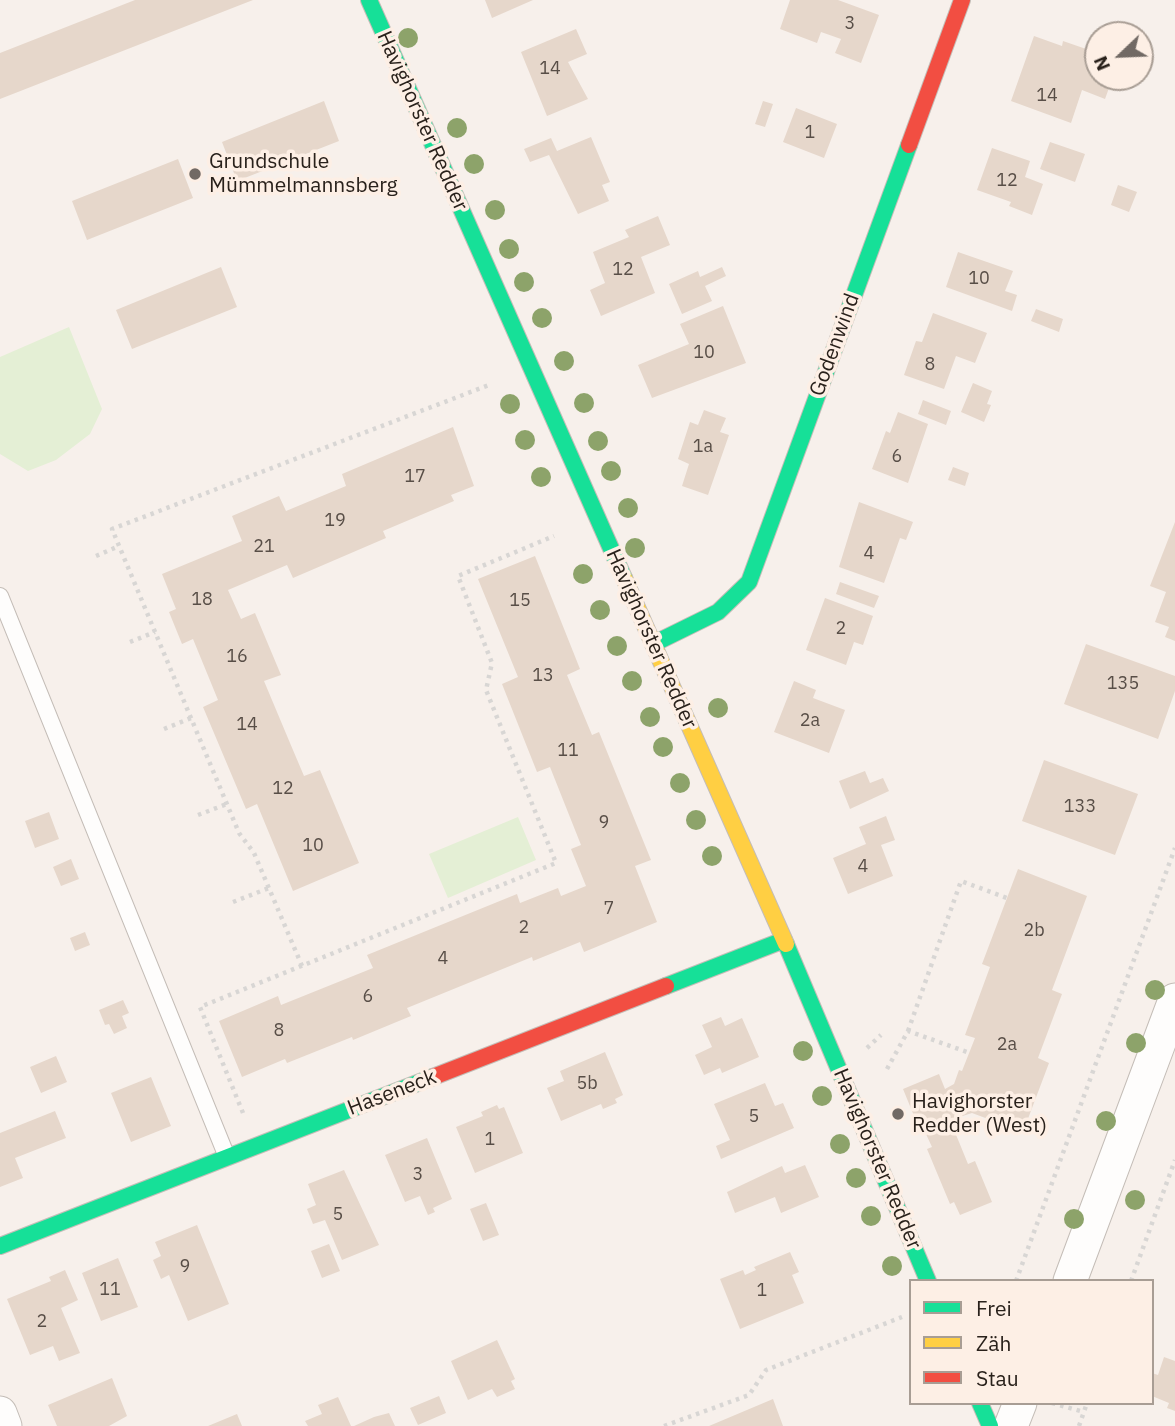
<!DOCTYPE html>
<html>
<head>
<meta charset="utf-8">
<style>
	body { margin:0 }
	#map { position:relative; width:1175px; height:1426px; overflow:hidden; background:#f7f0eb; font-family:"IBM Plex Sans",sans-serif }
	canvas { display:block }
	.legend { position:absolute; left:909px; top:1279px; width:245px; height:126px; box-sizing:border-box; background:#fdefe5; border:2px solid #a89d94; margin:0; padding:9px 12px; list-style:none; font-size:21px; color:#29211b }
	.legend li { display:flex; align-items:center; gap:14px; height:35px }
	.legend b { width:35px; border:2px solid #a89d94 }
	.north { position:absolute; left:1084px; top:21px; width:70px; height:70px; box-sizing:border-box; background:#fdefe5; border:2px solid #a89d94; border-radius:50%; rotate:247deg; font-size:19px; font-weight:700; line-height:28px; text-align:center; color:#29211b }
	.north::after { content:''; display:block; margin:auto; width:24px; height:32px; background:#716964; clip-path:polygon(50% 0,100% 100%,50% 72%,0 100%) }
</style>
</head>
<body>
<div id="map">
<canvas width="1175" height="1426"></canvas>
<ul class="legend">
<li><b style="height:9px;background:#16e098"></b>Frei</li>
<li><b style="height:9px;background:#ffcf43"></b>Zäh</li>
<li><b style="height:9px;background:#f24e42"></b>Stau</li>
</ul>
<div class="north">N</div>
</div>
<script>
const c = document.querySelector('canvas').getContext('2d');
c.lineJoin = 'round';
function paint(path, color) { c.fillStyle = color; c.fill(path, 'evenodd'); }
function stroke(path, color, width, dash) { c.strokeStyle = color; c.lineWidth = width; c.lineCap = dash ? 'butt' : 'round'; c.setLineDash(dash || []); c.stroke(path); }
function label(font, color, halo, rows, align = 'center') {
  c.font = font + ' "IBM Plex Sans",sans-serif'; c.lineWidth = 7; c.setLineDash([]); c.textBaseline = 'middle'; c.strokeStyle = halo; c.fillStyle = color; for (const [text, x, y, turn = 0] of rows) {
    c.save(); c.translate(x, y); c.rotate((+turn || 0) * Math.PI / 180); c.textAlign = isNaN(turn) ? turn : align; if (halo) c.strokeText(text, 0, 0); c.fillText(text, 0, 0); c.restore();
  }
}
const green = new Path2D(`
	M69 327 102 409 90 434 56 460 28 471 0 454V357Z
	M518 817 536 860 448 898 429 854Z`);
const building = new Path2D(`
	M135 0H253L0 99V53Z
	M485 0H533L492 18Z
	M790 0H838L879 15 861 63 835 53 841 39 821 32 817 43 780 29Z
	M576 29 587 54 568 62 588 99 547 116 521 52Z
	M1034 36 1062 46 1063 41 1089 50 1087 54 1098 58V77H1113L1105 99 1082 90 1071 123 1011 101Z
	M324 101 339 141 237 181 222 142Z
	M763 101 773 104 765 127 755 124Z
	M796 108 837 124 824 158 783 142Z
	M591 137 610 182 602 185 609 201 578 214 549 155 530 162 524 149 551 138 557 151Z
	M1050 142 1085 154 1075 182 1040 169Z
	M992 148 1030 161 1025 177 1043 184 1032 215 1009 206 1011 202 977 190Z
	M178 159 193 198 87 240 72 201Z
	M1118 185 1137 192 1129 212 1111 205Z
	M658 216 670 245 641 257 655 293 601 316 590 290 605 283 593 252 629 237 625 230Z
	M958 252 1013 271 1005 291 1017 295 1012 311 946 287Z
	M221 267 237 307 132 349 116 310Z
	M722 267 726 276 705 286 712 301 682 314 669 284 698 271 700 277Z
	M723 306 746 363 652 398 638 365 689 344 680 324Z
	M1036 309 1063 319 1059 332 1031 321Z
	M933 313 987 333 975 363 956 356 944 389 904 375 916 341 922 342Z
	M973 383 992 391 987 404 991 405 984 422 961 412Z
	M923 400 951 411 946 425 918 414Z
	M704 410 726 418 720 432 729 435 708 495 682 486 689 464 678 459 690 422 698 425Z
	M898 412 928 424 908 483 872 469 886 431 890 433Z
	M453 427 474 486 451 495 454 501 383 531 386 538 293 578 287 565 228 590 241 619 255 613 281 675 264 681 290 743 304 776 320 770 359 863 293 891 257 804 246 809 203 707 218 700 193 639 182 644 169 612 176 609 162 574 242 541 232 516 279 496 286 511 346 486 342 474Z
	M953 467 969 473 965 486 948 480Z
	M859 502 913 522 906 540 900 538 884 583 839 567Z
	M1175 522V641L1165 637 1169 627 1155 622 1166 592 1150 586Z
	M535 556 580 669 567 675 592 735 599 732 651 860 635 866 657 922 584 952 580 942 533 961 532 957 407 1008 411 1016 353 1040 352 1037 287 1063 285 1059 242 1077 219 1021 278 996 281 1005 373 968 367 955 517 894 520 903 558 888 561 896 586 886 571 849 581 845 550 767 537 772 502 684 518 677 478 579Z
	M840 582 879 596 874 608 836 594Z
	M825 598 873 616 863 645 854 642 846 665 806 650Z
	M1086 644 1175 676V691L1158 739 1064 704Z
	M794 681 816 690 813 698 845 710 829 753 774 732Z
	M1044 760 1138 794 1115 855 1022 821Z
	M865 771 870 783 883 778 889 791 850 809 839 781Z
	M49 812 59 839 35 848 25 821Z
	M886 816 895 840 881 845 893 876 848 894 833 858 866 844 859 827Z
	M71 859 79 879 61 886 53 867Z
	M1018 869 1087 896 1052 990 1062 994 1038 1058 1049 1063 1023 1132 972 1113 950 1120 968 1164 975 1161 992 1202 960 1215 954 1202 950 1204 927 1149 932 1147 925 1132 921 1133 903 1089 939 1074 945 1089 954 1084 959 1070 962 1071 975 1038 965 1035 990 967 982 964Z
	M85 932 90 945 75 951 70 938Z
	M123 1000 129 1013 122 1016 127 1028 114 1034 109 1024 105 1025 99 1010Z
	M721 1017 725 1026 742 1018 759 1057 722 1073 720 1068 704 1075 695 1055 712 1047 702 1025Z
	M605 1052 623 1095 615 1099 617 1103 603 1109 601 1104 561 1121 547 1088 564 1081 560 1071Z
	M56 1056 67 1082 41 1093 30 1067Z
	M151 1077 171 1126 131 1142 111 1093Z
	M765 1083 775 1106 783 1103 794 1128 721 1159 716 1146 730 1140 714 1104Z
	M497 1105 499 1109 504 1107 523 1153 475 1173 456 1127 483 1116 481 1112Z
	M55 1111 66 1138 15 1158 23 1178 0 1187V1133Z
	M427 1138 452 1199 433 1208 435 1212 428 1215 420 1196 405 1202 385 1155Z
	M805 1165 819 1197 781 1213 775 1197 735 1213 727 1192 782 1166 785 1173Z
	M344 1170 379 1245 342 1260 325 1220 313 1224 307 1209 316 1205 308 1184Z
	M486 1203 499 1235 483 1241 470 1209Z
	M197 1225 229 1304 188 1321 169 1275 161 1279 153 1260 161 1256 155 1242Z
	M329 1244 340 1271 322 1278 311 1251Z
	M790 1252 799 1272 792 1275 804 1303 740 1329 720 1279 743 1270 745 1275 756 1270 754 1267Z
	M118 1258 138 1307 101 1321 82 1273Z
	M65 1270 78 1300 61 1308 80 1353 59 1361 53 1346 30 1355 7 1299 51 1281 49 1277Z
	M497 1340 515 1379 511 1381 515 1389 497 1397 492 1389 468 1400 451 1361Z
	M1164 1357 1175 1361V1411L1167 1408 1169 1403 1152 1396V1373L1158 1375Z
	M112 1378 127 1416 109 1426H57L48 1405Z
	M439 1396 446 1413 418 1425 410 1408Z
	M338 1397 351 1426H308L305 1421 322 1414 318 1405Z
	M773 1399 783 1426H709Z
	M389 1413 395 1426H354L374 1417Z
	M237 1414 242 1426H208Z`);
const path = new Path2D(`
	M96 556 119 546
	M130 642 155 632
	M164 729 191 718
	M198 815 227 804
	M233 902 269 888
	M302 966 254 853 239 833 112 529 489 385
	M908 1031 961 881 1007 898
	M867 1048 881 1035
	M887 1069 908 1031 967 1052
	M243 1113 200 1007 556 863 486 690 492 663 458 576 554 536
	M1016 1281 1175 848
	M1131 1281 1175 1160
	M1052 1403 1084 1412
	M664 1426 749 1395 766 1370 902 1317
	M1079 1426 1087 1403`);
const lane = new Path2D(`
	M0 596 227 1157`);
const street = new Path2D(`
	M1070 1281 1175 1000
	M0 1413 5 1426
	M1011 1426 1020 1403`);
const fast = new Path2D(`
	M369 0 624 578
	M653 644 718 612 749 582 909 145
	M786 944 928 1281
	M666 986 784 940
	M0 1246 433 1077
	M980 1403 990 1426`);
const slow = new Path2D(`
	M624 578 786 944`);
const jam = new Path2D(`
	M909 145 962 0
	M433 1077 666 986`);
const trees = [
	[408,38],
	[457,128],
	[474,164],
	[495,210],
	[509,249],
	[524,282],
	[542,318],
	[564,361],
	[584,403],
	[510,404],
	[525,440],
	[598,441],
	[611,471],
	[541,477],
	[628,508],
	[635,548],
	[583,574],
	[600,610],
	[617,646],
	[632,681],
	[718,708],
	[650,717],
	[663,747],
	[680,783],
	[696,820],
	[712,856],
	[1155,990],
	[1136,1043],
	[803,1051],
	[822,1096],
	[1106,1121],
	[840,1144],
	[856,1178],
	[1135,1200],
	[871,1216],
	[1074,1219],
	[892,1266]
];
const markers = [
	[195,174,7,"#716964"],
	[898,1114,7,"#716964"]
];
const numberNames = [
	["3",850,24],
	["14",550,69],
	["14",1047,96],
	["1",810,133],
	["12",1007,181],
	["12",623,270],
	["10",979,279],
	["10",704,353],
	["8",930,365],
	["1a",703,447],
	["6",897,457],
	["17",415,477],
	["19",335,521],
	["21",264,547],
	["4",869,554],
	["18",202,600],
	["15",520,601],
	["2",841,629],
	["16",237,657],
	["13",543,676],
	["135",1123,684],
	["2a",810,721],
	["14",247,725],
	["11",568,751],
	["12",283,789],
	["133",1080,807],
	["9",604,823],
	["10",313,846],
	["4",863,867],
	["7",609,909],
	["2",524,928],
	["2b",1034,931],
	["4",443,959],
	["6",368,997],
	["8",279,1031],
	["2a",1007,1045],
	["5b",587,1084],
	["5",754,1117],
	["1",490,1140],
	["3",418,1175],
	["5",338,1215],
	["9",185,1267],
	["11",110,1290],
	["1",762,1291],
	["2",42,1322]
];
const streetNames = [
	["Havighorster Redder",422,121,66],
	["Godenwind",835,345,-70],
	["Havighorster Redder",651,639,66],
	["Haseneck",392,1093,-21],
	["Havighorster Redder",877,1159,67]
];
const poiNames = [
	["Grundschule",209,162],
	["Mümmelmannsberg",209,186],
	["Havighorster",912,1102],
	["Redder (West)",912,1126]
];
paint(green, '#e4efd5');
paint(building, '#e6d7cb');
stroke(lane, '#c4bdb7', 18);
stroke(street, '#c4bdb7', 35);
stroke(fast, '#c4bdb7', 18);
stroke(slow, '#c4bdb7', 18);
stroke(jam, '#c4bdb7', 18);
stroke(path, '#d8d6d4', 4.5, [3.5, 5]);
stroke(lane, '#fefdfc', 16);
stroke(street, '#fefdfc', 33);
stroke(fast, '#16e098', 16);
stroke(slow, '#ffcf43', 16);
stroke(jam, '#f24e42', 16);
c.fillStyle = '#8da36a';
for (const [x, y] of trees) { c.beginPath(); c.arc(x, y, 10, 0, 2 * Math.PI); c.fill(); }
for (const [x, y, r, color] of markers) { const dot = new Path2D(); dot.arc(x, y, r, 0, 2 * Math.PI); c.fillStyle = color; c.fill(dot); stroke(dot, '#fdefe5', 2.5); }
label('18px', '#584e47', null, numberNames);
label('21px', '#29211b', '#fdefe5', streetNames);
label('21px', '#29211b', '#fdefe5', poiNames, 'left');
</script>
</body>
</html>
